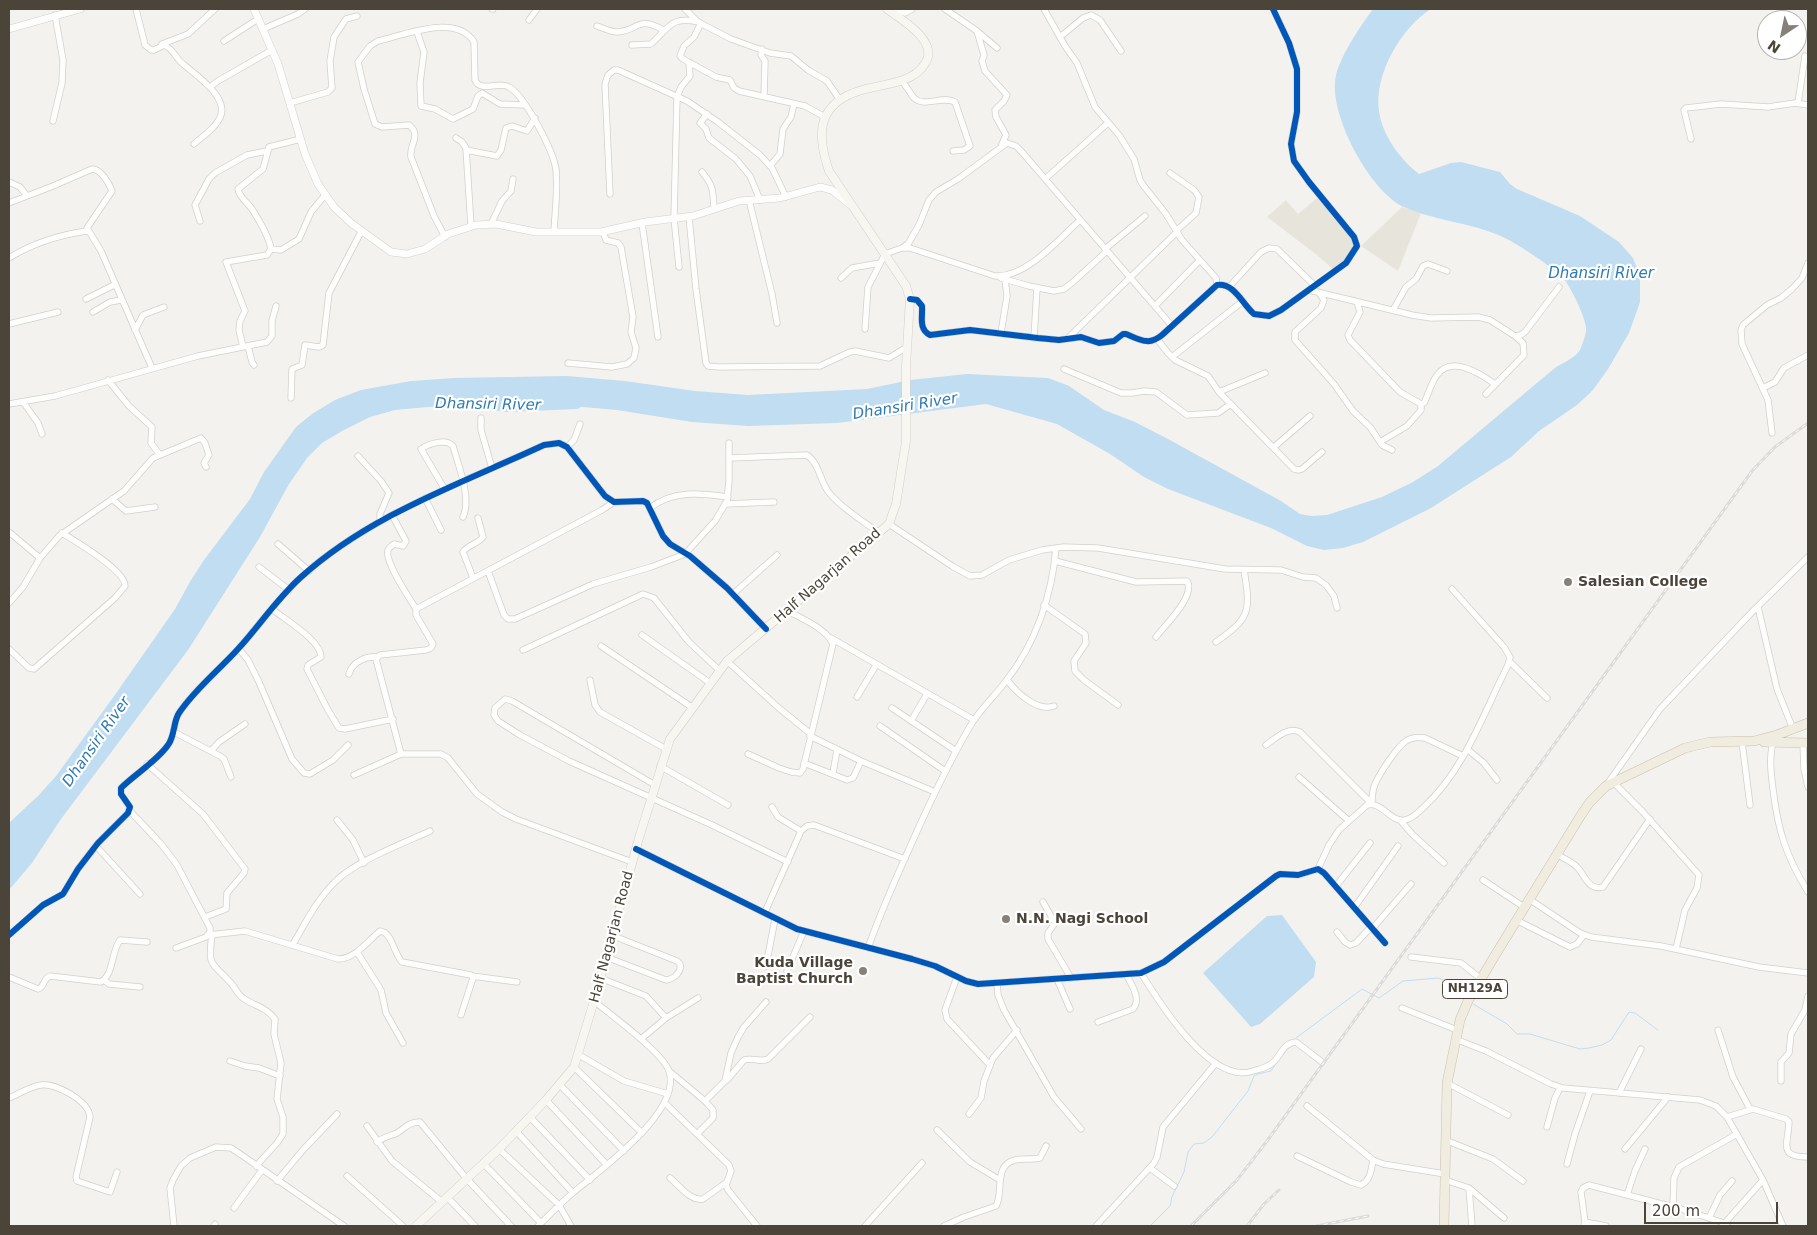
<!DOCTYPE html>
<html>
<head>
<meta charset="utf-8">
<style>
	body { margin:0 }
	#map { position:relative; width:1817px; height:1235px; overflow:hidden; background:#f4f2ee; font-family:"DejaVu Sans",sans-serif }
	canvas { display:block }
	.frame { position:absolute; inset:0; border:10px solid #4b4439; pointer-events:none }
	.north { position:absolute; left:1757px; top:10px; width:50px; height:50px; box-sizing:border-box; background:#fff; border:1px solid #b7b4b0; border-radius:50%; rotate:214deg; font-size:14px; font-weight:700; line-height:20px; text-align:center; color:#4b4439 }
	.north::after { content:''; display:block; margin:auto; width:18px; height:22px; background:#868178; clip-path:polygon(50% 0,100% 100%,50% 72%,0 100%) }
	.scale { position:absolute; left:1644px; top:1202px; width:134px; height:22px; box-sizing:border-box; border:2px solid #4b4439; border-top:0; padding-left:6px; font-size:15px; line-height:18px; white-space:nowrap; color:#4b4439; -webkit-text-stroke:4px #fff; paint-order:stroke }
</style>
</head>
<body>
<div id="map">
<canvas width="1817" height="1235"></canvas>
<div class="frame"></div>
<div class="north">N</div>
<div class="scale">200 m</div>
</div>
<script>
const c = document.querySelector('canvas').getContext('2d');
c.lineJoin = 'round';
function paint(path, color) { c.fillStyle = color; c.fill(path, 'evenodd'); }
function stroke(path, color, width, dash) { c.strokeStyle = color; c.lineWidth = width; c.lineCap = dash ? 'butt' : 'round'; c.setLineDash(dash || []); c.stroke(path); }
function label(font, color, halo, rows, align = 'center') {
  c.font = font + ' "DejaVu Sans",sans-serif'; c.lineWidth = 4.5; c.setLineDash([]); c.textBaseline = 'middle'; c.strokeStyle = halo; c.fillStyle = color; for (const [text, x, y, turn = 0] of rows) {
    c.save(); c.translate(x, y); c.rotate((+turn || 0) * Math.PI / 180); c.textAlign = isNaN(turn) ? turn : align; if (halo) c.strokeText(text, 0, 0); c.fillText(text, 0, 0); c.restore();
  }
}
const residential = new Path2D(`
	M1317 198 1349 233 1354 242V247L1347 261 1335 271 1317 255 1267 217 1286 200 1298 214Z
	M1402 207 1421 213 1398 271 1361 246Z`);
const water = new Path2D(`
	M1373 9H1431C1401 28 1374 74 1379 111 1382 135 1400 159 1419 174L1451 163 1461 162 1500 172 1510 184 1517 189 1580 216 1619 242 1633 258 1640 275V302L1629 333 1608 369 1593 390 1577 405 1539 431 1511 457 1431 508 1363 542 1343 548 1324 550 1307 546 1271 528 1168 489 1144 477 1110 454 1057 424 986 404 837 423 748 426 692 422 617 410 537 403 427 407 395 410 370 417 342 431 322 443 307 458 289 484 260 537 188 650 61 819 32 863 9 890V823L39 795 56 776 117 692 175 609 191 580 204 560 250 499 264 472 296 427 312 414 335 400 361 390 411 381 454 378 567 376 625 381 695 391 748 395 867 389 910 380 967 374 1048 378 1069 386 1104 410 1135 422 1168 439 1281 501 1300 514 1311 516 1327 515 1382 497 1413 482 1438 466 1556 367C1563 363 1575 358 1580 350 1582 345 1587 333 1586 328 1586 318 1569 283 1562 277 1552 267 1522 247 1509 240 1477 223 1438 222 1404 207 1370 192 1327 112 1336 75 1342 53 1360 27 1373 9Z
	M1282 915 1316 962 1314 977 1260 1024 1251 1027 1203 973 1267 916Z`);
const stream = new Path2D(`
	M1473 1004 1507 1024 1517 1034H1530L1580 1049 1589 1048 1602 1045 1611 1040 1629 1012 1635 1013 1658 1030
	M1296 1038 1362 989 1379 998 1403 981 1438 978 1449 982 1465 999
	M1150 1226 1170 1206 1172 1197 1184 1172 1188 1152 1194 1144 1204 1143 1212 1137 1248 1091 1254 1076 1258 1074 1271 1071 1280 1058`);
const river = new Path2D(`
	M471 403 507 408 577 405`);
const minor = new Path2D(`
	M136 9 145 45 151 50H154L164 45C173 48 176 59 183 64 196 75 227 96 221 115 217 127 203 136 194 144
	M492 9H493
	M685 9 697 21
	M895 9 905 13 912 9
	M945 9 977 31 997 48
	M1044 9 1065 46 1077 63 1095 107 1119 135 1134 159 1140 180 1143 185 1166 214 1182 240 1216 278 1217 285
	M529 20 537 9
	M700 23 731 39 770 53 791 56 808 70 827 81 840 100
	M597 26C603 28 611 32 617 32 639 31 637 15 663 30
	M263 29 298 14 305 9
	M977 31 984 55 982 61 985 71 1007 95 1004 101 995 110 996 117 1006 135 1002 144
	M417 32 424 52 420 83 421 106 435 109 453 119 473 109 478 96 482 93 500 104 525 105
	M1060 37 1083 18 1091 15 1100 20 1121 51
	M224 41 258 19
	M162 44 188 34 215 9
	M632 45 651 44C668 29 671 15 699 22L700 25 694 37 684 46 680 56 683 59 716 77 730 80 734 88 739 91 805 106 825 117
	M762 49 761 55 765 61 764 96
	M902 81C906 86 910 93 914 98 925 108 943 95 955 102L970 146 964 150 953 151
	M210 87 218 81 272 50
	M290 103 328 92 332 88 330 61 334 37 346 19 357 16
	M1798 103 1805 56
	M707 114 700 123 706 129 709 138 736 159 750 176 760 200
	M53 121 62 83 63 60 55 15
	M456 138 462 142 466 148 471 226
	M1691 139 1684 110 1686 108 1721 104 1768 107 1795 103 1808 105
	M466 150 497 156 501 150 506 128 512 126 527 131 535 118
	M770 166 780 154 783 129 791 117 794 104
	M702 172C714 186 713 192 714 209
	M1170 173 1194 190 1199 197 1196 213 1176 231
	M1045 179 1108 123
	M9 182 20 187 27 196
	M610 194 605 84 608 75 614 70H618L687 101 718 122 760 155 772 168 786 197
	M749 200 772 294 777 323
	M9 203 53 186 92 169C101 169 109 183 112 191L87 228 101 251 152 368
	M689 217 696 289 706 363 708 366 719 367 820 366 850 352 855 351 889 358 907 347
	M200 221 195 205 209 179 215 173 247 155 267 151
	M642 223 658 337
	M491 224 502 201 511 191 513 179
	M445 237 434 216 411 157C409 145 422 135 409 125L382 127 375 124 364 89 358 62 370 46 378 41C404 35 456 13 474 42L475 80C480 93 499 81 509 87 525 96 554 152 556 170 558 190 555 212 554 232
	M902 248H910L995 276C1026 278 1058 240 1080 220
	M271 249 281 250 299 239 311 212 325 195
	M1105 249 1145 216
	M9 258C33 243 59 235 87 231
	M679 267 674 218 677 97 681 87 690 76 689 62
	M841 278 852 268 880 263
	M1001 278 1029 286 1054 291 1064 289 1073 282 1107 251
	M1229 287 1261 252 1269 248 1277 249 1315 286
	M1309 290 1412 315 1431 318 1478 317 1490 320 1515 336 1521 335 1525 332 1559 287
	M1319 293 1324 300 1321 308 1295 332V340L1334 384 1353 411 1370 427 1382 445 1392 450
	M86 299 114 285
	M910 299 917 300 922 306C923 316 918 329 930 335L970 330 1038 338 1059 340 1081 337 1099 343 1114 341 1123 334H1126C1141 340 1149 346 1162 335L1217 285C1235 283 1242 304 1254 314L1269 316 1281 310 1346 263 1357 246 1354 237 1309 182 1294 161 1291 144 1297 112V69L1289 43 1273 9
	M1357 302 1360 312 1348 335 1350 340 1400 392 1421 404 1424 403C1429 393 1431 382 1438 374 1452 355 1481 374 1495 384
	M1155 306 1200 260
	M1393 310 1406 287 1416 279 1423 266 1428 264 1447 271
	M93 312 110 302 121 300
	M9 324 58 312
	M865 329 868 287 885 254 902 248 908 244 919 225 929 200 936 192 958 179 1007 143 1016 146 1021 151 1172 326
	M135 330 143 315 164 307
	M1001 333 1007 296 1005 279
	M1034 338 1037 288
	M1068 338 1177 232
	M1157 339 1168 353 1175 360 1208 376 1219 392 1294 469 1299 470 1302 469 1322 452
	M248 346 252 362 254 365
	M243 347 239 330 240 321 245 311 226 262 267 255 271 249C269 236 259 220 252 209 247 202 239 197 238 189L263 169 269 147 301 139
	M1172 357 1243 301
	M568 363 612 367 627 364 634 358 636 348 631 332 633 317 621 247 618 243 606 240 603 232
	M1064 369 1121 393H1132L1144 391 1156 392 1187 415 1218 413 1231 404
	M108 380 129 406 152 427 151 443 160 455
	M1763 388 1775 382 1784 368 1808 355
	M1219 392 1265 373
	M1486 394 1524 355 1523 343 1515 336
	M291 398 292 369 302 365 305 345 319 347 323 345 329 293 361 232
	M23 402 38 423 42 434
	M9 404 55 396 198 356 267 342 272 336V321L276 306
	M481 418V430L492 468
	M1772 433 1768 400 1742 344 1741 330 1743 325 1767 305 1781 298 1792 289 1802 278 1808 263
	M1380 442 1407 426 1421 410V404
	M567 447 574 440 580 424
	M1274 447 1310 416
	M358 456 381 481 389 493 380 514V521
	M729 458 807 455C820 464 820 483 830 494 844 510 863 521 879 533
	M444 488 421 449C428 444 446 438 453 446 458 465 472 498 463 517
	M425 498 441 530
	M112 499 126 511 155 507
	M725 504 774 502
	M650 508C673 490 700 493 728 497
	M392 515 406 541 403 546 394 544C392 546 389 547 388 550 384 561 410 599 416 609
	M889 524 952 566 970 576 982 575 1009 560 1042 550 1063 547 1098 548 1225 569 1281 570 1303 577 1316 578 1326 585 1334 596 1337 608
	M9 532 40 558
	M278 544 309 571
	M1055 561 1136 582 1187 581C1196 596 1165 625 1156 637
	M259 567 289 590
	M488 571 504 615 508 619H515L593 584 651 567 685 554 715 521 727 501 729 481V443
	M473 578 463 552C467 545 478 544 483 537L478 518
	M733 594 777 555
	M9 603 23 587 40 558 59 536 124 491 153 458 201 438 205 443 209 455 204 463 206 467
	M1044 605 1085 634 1086 643 1074 661 1075 671 1084 680 1118 705
	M1758 607 1777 689 1793 729
	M272 609C284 619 321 640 321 657L308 665 307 669 328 710 339 728 345 729 393 719
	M642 635 710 683
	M831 638 974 720
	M1216 642C1250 618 1251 612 1244 570
	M601 646 693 708
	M9 649 29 668 34 669 115 598 125 586C126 571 75 541 62 533
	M239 649 248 660 259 682 292 759 304 773 310 774 333 760 348 745
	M523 650 643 594 654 598 689 642 720 671
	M727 661 780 709 811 734
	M1509 661 1547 698
	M349 674C352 662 366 656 377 657
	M590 680 595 705 600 712 666 749
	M1007 680C1017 693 1037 712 1054 706
	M857 697 876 665
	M892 708 956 751
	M911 721 927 694
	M880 726 945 771
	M174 732 220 756 224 759 231 777
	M810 736 861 761 935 792
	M1742 742 1750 805
	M1773 742C1769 758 1771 773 1773 789 1778 831 1786 856 1808 892
	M1803 743 1804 769 1808 787
	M1266 745C1276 738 1288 726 1300 732L1372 804
	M1467 749 1484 763 1497 780
	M211 751 219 742 245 724
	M401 754 376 659 380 655 426 650 431 648 433 644 416 615V609L602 510 614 502
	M748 754 779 768 791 772 800 773 803 769 833 644C826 628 802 619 788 611
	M804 763 847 780 853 778 861 761
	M147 764 203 814 245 869 244 873 227 893 226 909 205 917
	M660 766 728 805
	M833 773 837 750
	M354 775 401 754H441L448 758 477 794 502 812 516 819 632 862
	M1299 777 1348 820
	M1608 783 1660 709 1753 611 1808 557
	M1614 783 1642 811 1699 875 1697 888 1685 910 1676 949
	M655 785 512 701 505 699 495 708 494 715 498 721 520 735 569 761 712 825 788 862
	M1372 804C1372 797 1372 791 1375 784 1380 773 1396 748 1406 741 1412 737 1419 737 1425 738L1463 756
	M772 807 778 817 801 831
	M129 810 162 845 177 865 210 928V932L206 937 176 948
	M337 820 353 840 364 863
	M1400 820 1412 834 1444 863
	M96 846 140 894
	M636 849 797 929 912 959 935 966 966 981 978 984 1141 973 1164 962 1276 876 1280 874 1298 875 1318 869 1324 873 1385 943
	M1556 854C1563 858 1571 861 1577 867 1585 875 1588 891 1603 887L1650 819
	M1318 869 1329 845 1339 830 1367 805C1382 801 1391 823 1405 820 1412 819 1419 812 1424 807 1465 769 1483 714 1508 665L1510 657 1504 647 1452 589
	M1483 880 1524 907
	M1336 886 1370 843
	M1529 899 1580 933 1591 937 1661 946 1759 967 1808 973
	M1043 902 1055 923 1048 933V939L1071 978
	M1354 908 1398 846
	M765 912 801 831 807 826 814 825 905 859
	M1516 920 1570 947 1577 944 1584 935
	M1372 929 1411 884
	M1337 932 1345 942 1350 945 1356 943 1371 927
	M212 934C208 966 210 961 230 982 235 987 237 994 243 998 254 1006 266 1007 275 1019L274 1034 281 1063 277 1099 283 1117V1134L277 1143 256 1166
	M9 935 43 905 63 894 78 869 98 843 128 813 130 807 121 794V788C135 774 157 761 168 745 175 736 173 722 179 713 195 689 219 670 238 649 259 626 277 599 300 578 369 515 460 484 544 445L559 443 567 447 605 496 614 502 643 501 647 503 663 536 670 544 690 556 727 588 766 629
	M209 935 245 931 338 959C355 959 368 941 380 931 392 932 394 954 402 962L471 975 473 978 461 1015
	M293 944C306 922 317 899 336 881 356 861 404 843 430 831
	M868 948C880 914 895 880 910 847 928 806 947 766 969 728 979 710 994 697 1006 681 1036 643 1052 595 1056 548
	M357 952 381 990 386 1013 403 1043
	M606 957 666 980C674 979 682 972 680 964L677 961 611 935
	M1411 957 1461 963 1481 979
	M766 966 775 919
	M787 971 804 931
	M1141 973C1159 1002 1211 1086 1253 1071 1259 1069 1266 1068 1271 1064 1281 1057 1282 1043 1296 1042L1322 1062
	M472 976 517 982
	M9 977 38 989C45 987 43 978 50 976L101 982C114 974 111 952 120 940L147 942
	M957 977 945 1010 947 1019 990 1065
	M600 978 646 996 666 1018
	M1057 979 1070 1009
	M104 980 109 984 140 987
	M997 983 998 995 1004 1010 1054 1097 1081 1129
	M1402 1008 1457 1030
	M1098 1022 1133 1009C1142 999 1131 984 1126 974
	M1718 1030 1733 1077 1750 1109
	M641 1039 666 1018 698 998
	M1455 1039 1486 1051 1551 1084 1563 1088 1700 1100 1716 1106 1727 1117 1763 1180 1783 1226
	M579 1055 624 1081 668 1094
	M230 1061 245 1066 259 1068 280 1076
	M574 1067 642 1133
	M669 1071 705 1101 713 1110V1118L697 1134
	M727 1080 744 1060C753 1057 760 1063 768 1059L810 1017
	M1781 1081V1062L1789 1053 1791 1034 1805 1010 1808 996
	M1447 1083 1508 1115
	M560 1085 624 1151
	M1619 1093 1641 1049
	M9 1098C19 1094 31 1086 41 1085 56 1083 89 1101 90 1117L76 1177 77 1181 110 1192 117 1172
	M546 1100 607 1165
	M705 1101 725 1081 731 1053 738 1037 744 1027 766 1002
	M665 1103 729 1165 731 1171 726 1185 728 1190 757 1226
	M1307 1106 1373 1160 1383 1164 1445 1174
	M969 1114 981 1098 984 1081 993 1058 1017 1030
	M530 1117 590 1180
	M1727 1117 1753 1109 1786 1119 1789 1122C1788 1145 1778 1157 1808 1157
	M367 1126 392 1161 442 1202
	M1547 1127 1555 1098 1560 1088
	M937 1130 970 1162 1000 1180
	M516 1131 573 1193
	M1445 1140 1493 1159 1523 1181
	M377 1142C385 1136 391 1136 397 1133 406 1127 409 1122 420 1122L466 1178 511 1226
	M499 1149 559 1205 571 1226
	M1625 1149 1668 1097
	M1297 1156 1351 1182 1361 1185C1371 1180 1371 1170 1373 1160
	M484 1164 541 1223
	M1567 1164 1575 1134 1590 1091
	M1150 1168 1174 1186
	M347 1176 403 1226
	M670 1178C680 1186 690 1201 703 1199L727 1182
	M1445 1180 1469 1188 1504 1218
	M277 1181 302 1151 337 1114
	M1469 1188 1472 1226
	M1627 1195 1635 1171 1645 1149
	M448 1198 475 1226
	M1673 1207 1674 1178 1679 1167 1737 1134
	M234 1208 262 1170
	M1709 1218 1720 1195 1732 1181
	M1585 1222 1606 1226
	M1724 1224 1763 1180
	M174 1226 170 1188 173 1180 181 1166 190 1158 216 1147 231 1148 243 1156 344 1226
	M214 1226 215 1224
	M538 1226C550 1215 561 1202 574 1192 600 1170 683 1111 669 1071 663 1053 611 1015 594 1001
	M865 1226 922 1163
	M944 1226 964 1217 996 1206C1004 1193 993 1165 1015 1160 1023 1158 1031 1160 1040 1158L1046 1146
	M1096 1226 1154 1163 1157 1157 1163 1127 1216 1063
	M1584 1226 1585 1222 1581 1192 1583 1188 1589 1185 1681 1209 1721 1222 1727 1226`);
const tertiary = new Path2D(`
	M254 9 278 64 305 154 318 184 334 207 351 223 391 252 407 254 425 249 448 234 476 225 496 224 536 232H601L645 222 693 216 739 201 780 198 820 187 832 190 849 204
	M9 29 80 9`);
const secondary = new Path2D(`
	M416 1226 499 1149 546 1100 574 1067 594 1001 639 838 670 739 727 661 889 524 896 504 906 441V366L910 299 906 286 829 171C816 133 817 103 862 90 875 86 889 85 903 80 912 77 921 71 926 62 938 41 901 19 887 9`);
const trunk = new Path2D(`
	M1764 742 1808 743
	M1444 1226 1447 1083 1460 1020 1468 1001 1491 962 1581 815 1590 802 1606 786 1685 748 1710 742 1754 741 1777 735 1808 723`);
const rail = new Path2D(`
	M1191 1226 1237 1180 1267 1141 1752 471 1775 447 1808 423
	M1247 1226 1264 1204 1279 1190
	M1316 1226 1368 1216`);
const cycleway = new Path2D(`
	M910 299 917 300 922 306C923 316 918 329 930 335L970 330 1038 338 1059 340 1081 337 1099 343 1114 341 1123 334H1126C1141 340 1149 346 1162 335L1217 285C1235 283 1242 304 1254 314L1269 316 1281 310 1346 263 1357 246 1354 237 1309 182 1294 161 1291 144 1297 112V69L1289 43 1273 9
	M636 849 797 929 912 959 935 966 966 981 978 984 1141 973 1164 962 1276 876 1280 874 1298 875 1318 869 1324 873 1385 943
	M9 935 43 905 63 894 78 869 98 843 128 813 130 807 121 794V788C135 774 157 761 168 745 175 736 173 722 179 713 195 689 219 670 238 649 259 626 277 599 300 578 369 515 460 484 544 445L559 443 567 447 605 496 614 502 643 501 647 503 663 536 670 544 690 556 727 588 766 629`);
const markers = [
	[1568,582,5,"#868178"],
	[1006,919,5,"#868178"],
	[863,971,5,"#868178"]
];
const shields = [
	[1475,989,65]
];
const shieldNames = [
	["NH129A",1475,989]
];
const streetNames = [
	["Half Nagarjan Road",828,576,-41],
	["Half Nagarjan Road",612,937,-75]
];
const poiNames = [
	["Salesian College",1578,582],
	["N.N. Nagi School",1016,919],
	["Kuda Village",853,963,"right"],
	["Baptist Church",853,979,"right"]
];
const waterNames = [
	["Dhansiri River",1601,274],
	["Dhansiri River",488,405,1],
	["Dhansiri River",905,407,-9],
	["Dhansiri River",97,742,-55]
];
paint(residential, '#e7e4dc');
paint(water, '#c0ddf1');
stroke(stream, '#c0ddf1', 1);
stroke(river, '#c0ddf1', 8);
stroke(minor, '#d2d0cb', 7);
stroke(tertiary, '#d2d0cb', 8);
stroke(secondary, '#d3cfc5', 9);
stroke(trunk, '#ccbfa9', 10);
stroke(minor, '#fdfdfc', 5.5);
stroke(tertiary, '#fdfdfc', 7);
stroke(secondary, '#f7f6f1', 8);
stroke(trunk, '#f0ece0', 9);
stroke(rail, '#dbdbda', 3);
stroke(rail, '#fff', 1, [4]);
stroke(cycleway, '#0057b8', 6);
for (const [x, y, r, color] of markers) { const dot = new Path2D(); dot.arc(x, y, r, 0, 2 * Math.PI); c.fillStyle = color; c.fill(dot); stroke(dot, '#fff', 2); }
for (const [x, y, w] of shields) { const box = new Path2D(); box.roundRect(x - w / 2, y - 9.5, w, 19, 4); c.fillStyle = '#fff'; c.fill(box); stroke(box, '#4b4439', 1); }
label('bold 12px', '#4b4439', null, shieldNames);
label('14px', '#4b4439', '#fff', streetNames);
label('bold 14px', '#4b4439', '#fff', poiNames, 'left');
label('italic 15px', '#2e7ab2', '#fff', waterNames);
</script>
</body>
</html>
